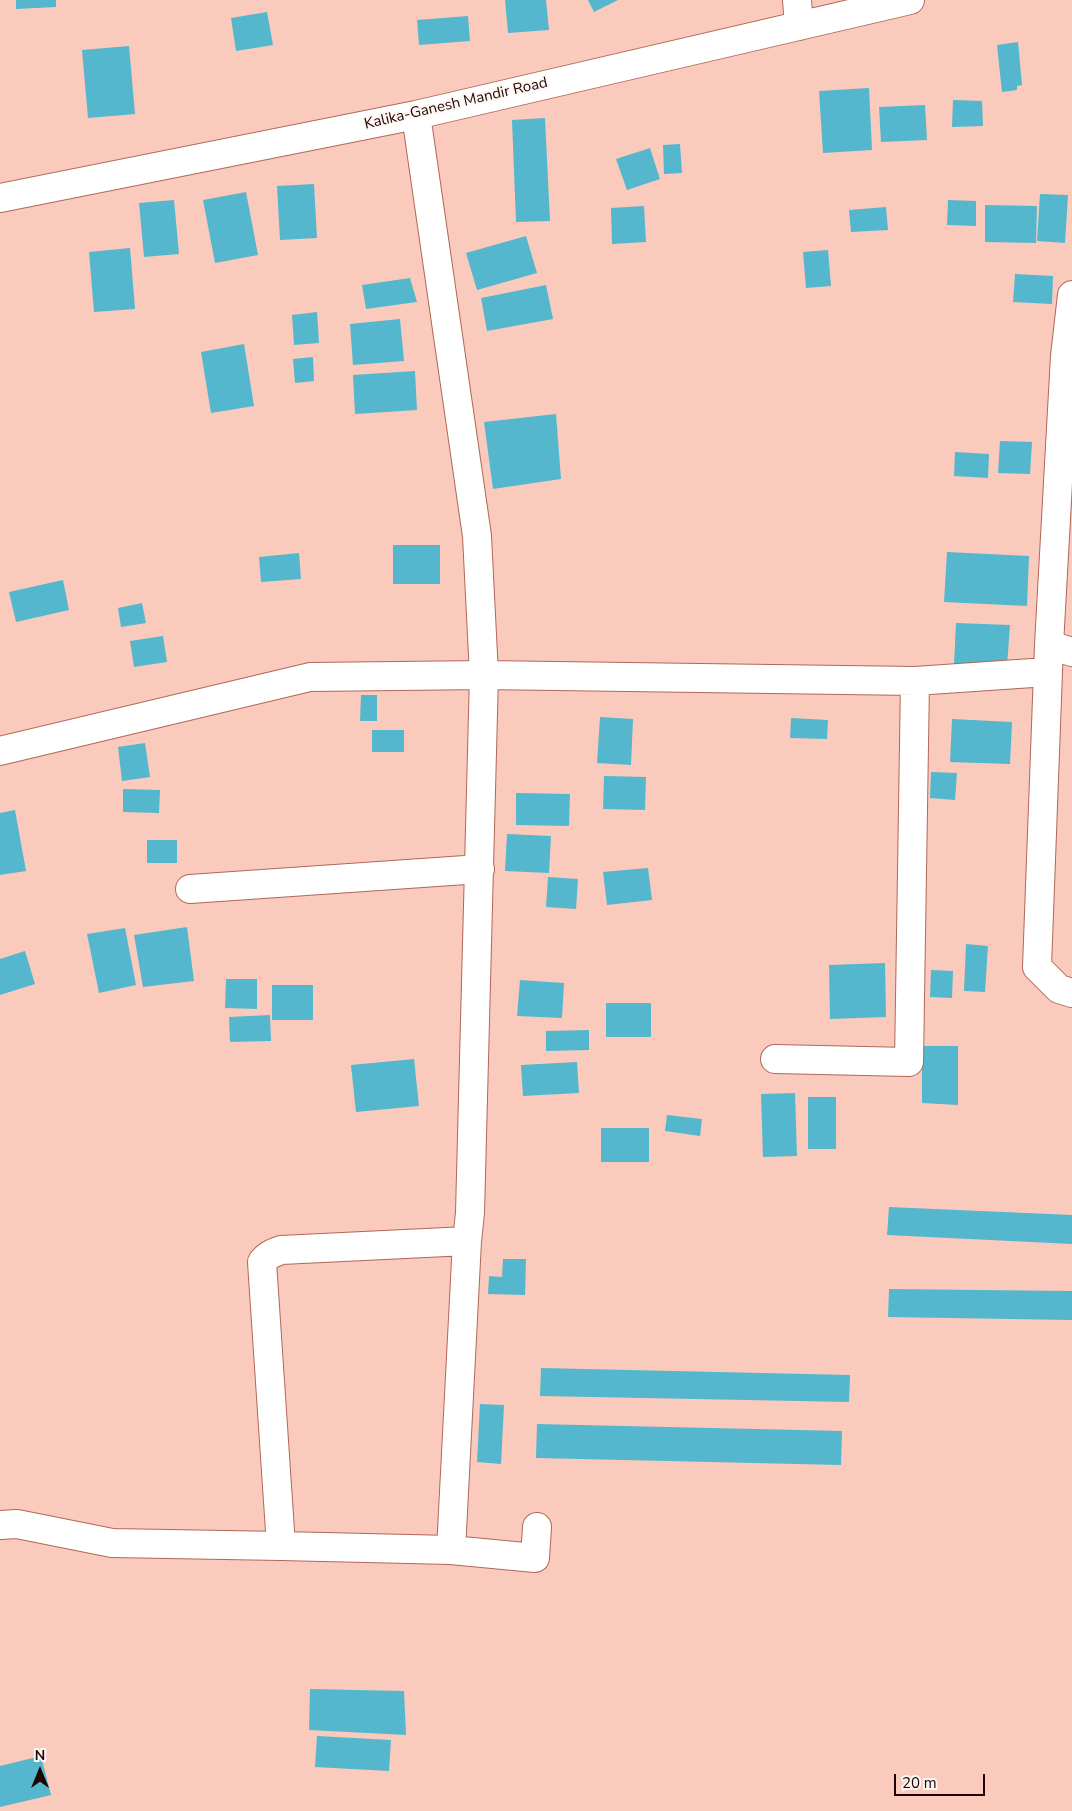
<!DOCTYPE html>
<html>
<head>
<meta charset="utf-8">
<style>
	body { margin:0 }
	#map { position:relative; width:1072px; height:1811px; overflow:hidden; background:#facabd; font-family:"Nunito Sans",sans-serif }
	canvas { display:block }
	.north { position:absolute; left:15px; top:1746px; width:50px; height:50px; -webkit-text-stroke:4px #fef6f3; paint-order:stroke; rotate:0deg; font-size:14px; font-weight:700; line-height:20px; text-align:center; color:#1f0502 }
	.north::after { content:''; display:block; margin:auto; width:18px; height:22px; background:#1f0502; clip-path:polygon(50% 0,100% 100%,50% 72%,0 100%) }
	.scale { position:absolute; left:894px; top:1774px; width:91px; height:22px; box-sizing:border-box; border:2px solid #1f0502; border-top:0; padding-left:6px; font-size:15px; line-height:18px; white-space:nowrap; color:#1f0502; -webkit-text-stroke:4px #fef6f3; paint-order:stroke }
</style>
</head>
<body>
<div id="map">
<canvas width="1072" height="1811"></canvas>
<div class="north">N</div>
<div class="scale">20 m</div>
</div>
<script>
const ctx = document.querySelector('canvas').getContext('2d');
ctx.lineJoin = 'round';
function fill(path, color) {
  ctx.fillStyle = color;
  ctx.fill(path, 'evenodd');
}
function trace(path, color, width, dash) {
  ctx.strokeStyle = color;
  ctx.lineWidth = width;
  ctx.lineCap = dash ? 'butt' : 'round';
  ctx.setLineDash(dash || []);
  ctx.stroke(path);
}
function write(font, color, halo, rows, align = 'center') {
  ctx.font = font + ' "Nunito Sans",sans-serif';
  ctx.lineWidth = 4;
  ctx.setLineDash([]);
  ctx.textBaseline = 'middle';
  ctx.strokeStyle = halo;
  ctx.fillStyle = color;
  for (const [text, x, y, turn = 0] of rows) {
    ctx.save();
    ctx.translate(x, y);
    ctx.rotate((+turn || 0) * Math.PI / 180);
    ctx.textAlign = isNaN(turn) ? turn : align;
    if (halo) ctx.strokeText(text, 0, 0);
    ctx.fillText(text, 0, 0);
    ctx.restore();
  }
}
fill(new Path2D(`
	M 16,0 L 56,0 L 56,7 L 16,9 Z
	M 505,0 L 546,0 L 549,30 L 508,33 Z
	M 588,0 L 618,0 L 594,12 Z
	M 267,12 L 273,45 L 236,51 L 231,18 Z
	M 468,16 L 470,41 L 419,45 L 417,20 Z
	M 1018,42 L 1022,85 L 1017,86 L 1017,90 L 1002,92 L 997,45 Z
	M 129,46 L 135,114 L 88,118 L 82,50 Z
	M 869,88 L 872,150 L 823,153 L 819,91 Z
	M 953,100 L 982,101 L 983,126 L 952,127 Z
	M 925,105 L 927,140 L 881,142 L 879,107 Z
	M 545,118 L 550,221 L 516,222 L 512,120 Z
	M 680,144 L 682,173 L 664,174 L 663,145 Z
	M 650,148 L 660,179 L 627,190 L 616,159 Z
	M 314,184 L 317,238 L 280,240 L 277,186 Z
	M 246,192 L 258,255 L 215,263 L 203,200 Z
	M 1040,194 L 1068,195 L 1065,243 L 1037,241 Z
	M 174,200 L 179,254 L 144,257 L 139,203 Z
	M 948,200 L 976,201 L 976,226 L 947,225 Z
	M 985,205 L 1037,206 L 1036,243 L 985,242 Z
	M 644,206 L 646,242 L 612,244 L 611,208 Z
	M 886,207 L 888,230 L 851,232 L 849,210 Z
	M 526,236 L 537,273 L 477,290 L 466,253 Z
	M 130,248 L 135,309 L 94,312 L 89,252 Z
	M 828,250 L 831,286 L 806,288 L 803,252 Z
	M 1015,274 L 1053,276 L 1052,304 L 1013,302 Z
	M 410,278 L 417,302 L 366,309 L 362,285 Z
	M 546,285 L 553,319 L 487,331 L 481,298 Z
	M 317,312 L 319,343 L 294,345 L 292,315 Z
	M 400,319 L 404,361 L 353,365 L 350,324 Z
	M 244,344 L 254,406 L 211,413 L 201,352 Z
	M 313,357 L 314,381 L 295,383 L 293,359 Z
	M 415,371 L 417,410 L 355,414 L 353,375 Z
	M 556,414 L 561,479 L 493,489 L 484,422 Z
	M 1000,441 L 1032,442 L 1030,474 L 998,473 Z
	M 955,452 L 989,454 L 988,478 L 954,476 Z
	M 393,545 L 440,545 L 440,584 L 393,584 Z
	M 947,552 L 1029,556 L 1027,606 L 944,602 Z
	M 299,553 L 301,579 L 261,582 L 259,557 Z
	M 63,580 L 69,610 L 16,622 L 9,592 Z
	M 142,603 L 146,623 L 121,627 L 118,608 Z
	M 956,623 L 1010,625 L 1007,666 L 954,664 Z
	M 163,636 L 167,662 L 134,667 L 130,641 Z
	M 361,695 L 377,695 L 377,721 L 360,721 Z
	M 600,717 L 633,719 L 631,765 L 597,763 Z
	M 791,718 L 828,720 L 827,739 L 790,738 Z
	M 952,719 L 1012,722 L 1010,764 L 950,762 Z
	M 372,730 L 404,730 L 404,752 L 372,752 Z
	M 145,743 L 150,777 L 122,781 L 118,747 Z
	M 931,772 L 957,773 L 955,800 L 930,798 Z
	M 604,776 L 646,777 L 645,810 L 603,809 Z
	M 123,789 L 160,790 L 159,813 L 123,812 Z
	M 516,793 L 570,794 L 569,826 L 516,825 Z
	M 15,810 L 26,871 L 0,875 L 0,813 Z
	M 507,834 L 551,836 L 549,873 L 505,871 Z
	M 147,840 L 177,840 L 177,863 L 147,863 Z
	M 648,868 L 652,900 L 607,905 L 603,872 Z
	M 548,877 L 578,879 L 576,909 L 546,907 Z
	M 187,927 L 194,981 L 143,987 L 134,935 Z
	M 125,928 L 136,985 L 99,993 L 87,934 Z
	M 966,944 L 988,946 L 985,992 L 964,991 Z
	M 25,951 L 35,984 L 0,995 L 0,959 Z
	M 885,963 L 886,1017 L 830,1019 L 829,965 Z
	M 931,970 L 953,971 L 952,998 L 930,997 Z
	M 226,979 L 257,979 L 257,1009 L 225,1008 Z
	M 520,980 L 564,983 L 562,1018 L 517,1016 Z
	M 272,985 L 313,985 L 313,1020 L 272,1020 Z
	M 606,1003 L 651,1003 L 651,1037 L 606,1037 Z
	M 270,1015 L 271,1041 L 230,1042 L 229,1017 Z
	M 589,1030 L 589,1050 L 546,1051 L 546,1031 Z
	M 922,1046 L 958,1046 L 958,1105 L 922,1103 Z
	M 414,1059 L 419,1106 L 356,1112 L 351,1065 Z
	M 577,1062 L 579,1093 L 523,1096 L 521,1065 Z
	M 795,1093 L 797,1156 L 763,1157 L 761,1094 Z
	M 808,1097 L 836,1097 L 836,1149 L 808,1149 Z
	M 667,1115 L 702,1119 L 700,1136 L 665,1131 Z
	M 601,1128 L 649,1128 L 649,1162 L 601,1162 Z
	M 889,1207 L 1072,1215 L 1072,1244 L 887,1235 Z
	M 503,1259 L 526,1259 L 525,1295 L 488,1294 L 489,1276 L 502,1277 Z
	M 889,1289 L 1072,1291 L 1072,1320 L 888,1317 Z
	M 541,1368 L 850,1375 L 849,1402 L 540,1396 Z
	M 480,1404 L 504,1405 L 501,1464 L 477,1462 Z
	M 537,1424 L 842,1431 L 841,1465 L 536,1458 Z
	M 310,1689 L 404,1691 L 406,1735 L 309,1730 Z
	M 317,1736 L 391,1740 L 389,1771 L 315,1767 Z
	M 41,1756 L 51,1795 L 0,1807 L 0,1766 Z`), '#54b7cd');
const minor = new Path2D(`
	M 797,0 L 799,26
	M 0,198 L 416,115 L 910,0
	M 1072,295 L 1065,356 L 1049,645 L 1037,967 L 1059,989 L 1072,993
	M 1049,645 L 1072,652
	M 0,751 L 310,677 L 484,675 L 915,681 L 1047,672
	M 190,889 L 480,869
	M 775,1059 L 909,1062 L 915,681
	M 0,1525 L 17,1524 L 112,1543 L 281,1546 L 262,1262 C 267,1255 273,1253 281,1250 L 467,1241 L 470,1213 L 484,675 L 477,536 L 416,115
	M 281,1546 L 451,1550 L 535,1558 L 537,1527
	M 451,1550 L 467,1241`);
trace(minor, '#b06857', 30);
trace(minor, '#fff', 28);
write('15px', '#1f0502', '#fef6f3', [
	["Kalika-Ganesh Mandir Road",456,104,-13]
]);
</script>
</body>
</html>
